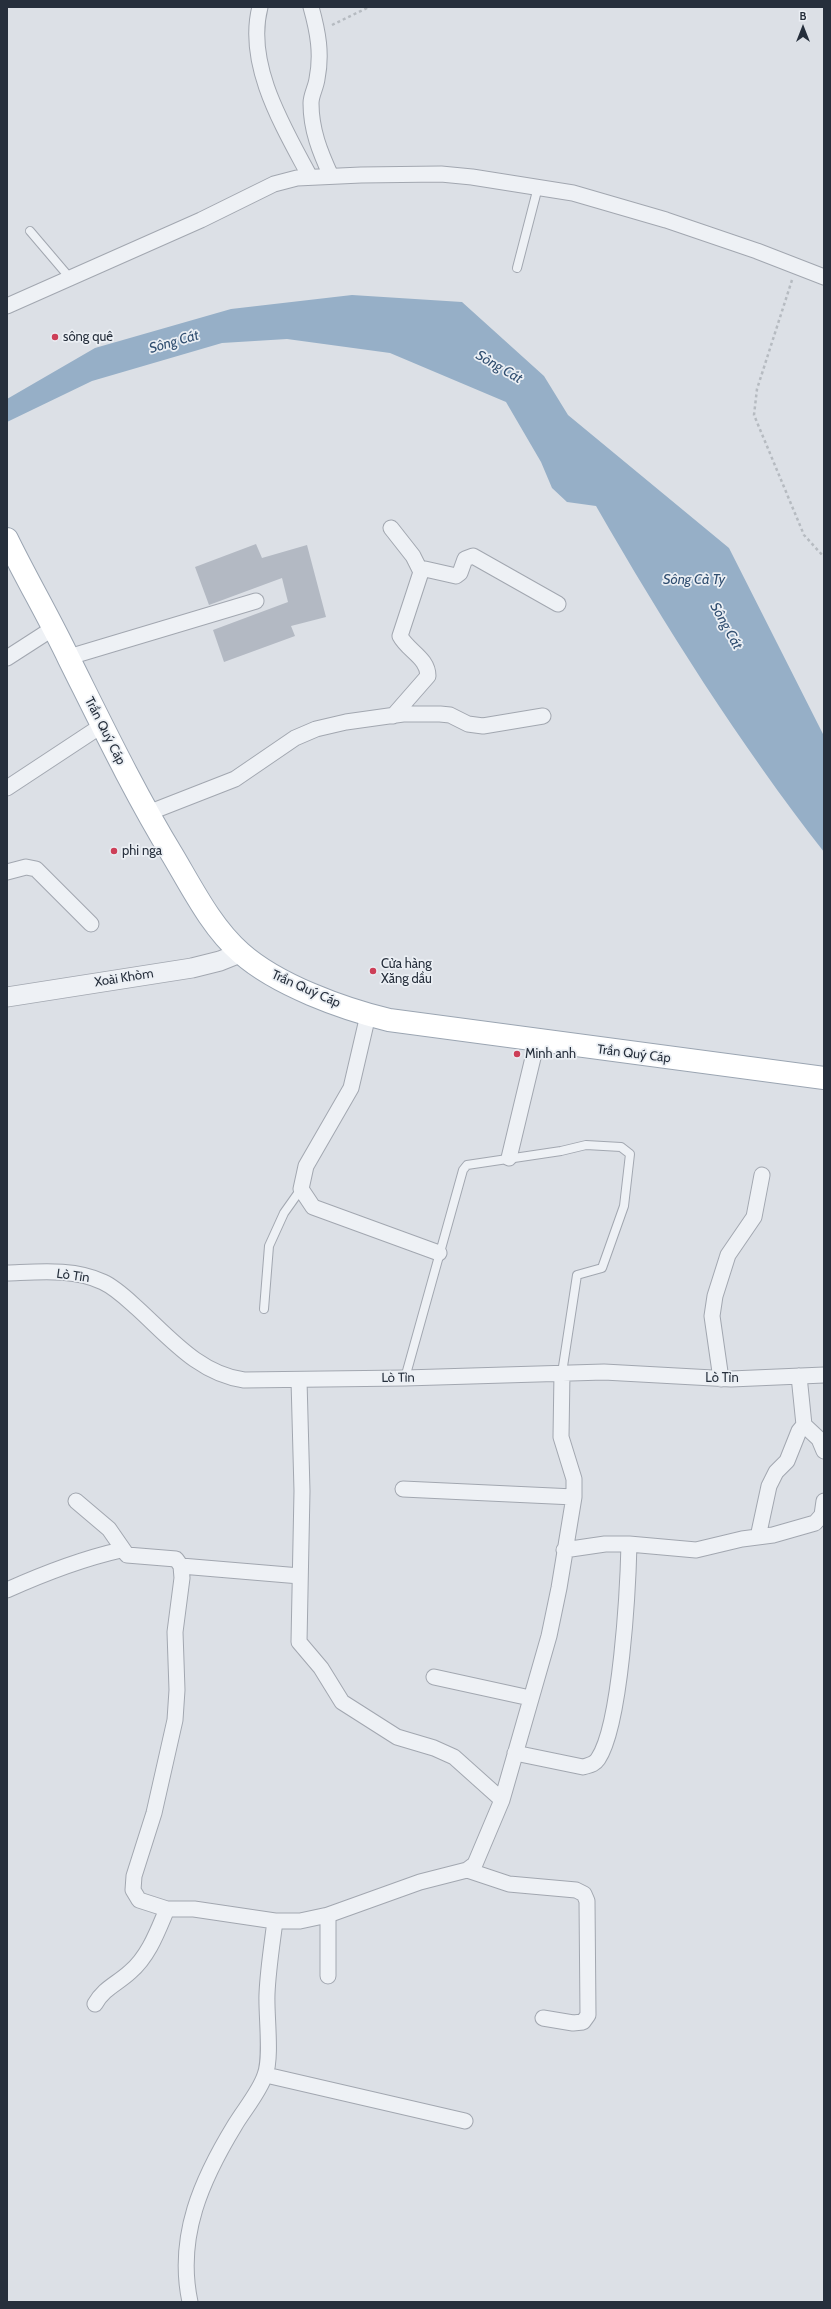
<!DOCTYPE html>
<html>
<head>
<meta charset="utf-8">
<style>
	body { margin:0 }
	#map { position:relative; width:831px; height:2309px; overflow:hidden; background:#dce0e6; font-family:Cabin,sans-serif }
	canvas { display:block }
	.frame { position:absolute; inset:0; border:8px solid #262f3c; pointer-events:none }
	.north { position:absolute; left:783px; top:8px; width:40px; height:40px; -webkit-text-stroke:3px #ebeff4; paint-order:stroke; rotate:0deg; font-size:11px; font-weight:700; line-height:16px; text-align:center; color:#262f3c }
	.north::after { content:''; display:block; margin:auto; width:14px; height:18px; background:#262f3c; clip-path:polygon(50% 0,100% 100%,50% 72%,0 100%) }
</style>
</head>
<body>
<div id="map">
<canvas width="831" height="2309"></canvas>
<div class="frame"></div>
<div class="north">B</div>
</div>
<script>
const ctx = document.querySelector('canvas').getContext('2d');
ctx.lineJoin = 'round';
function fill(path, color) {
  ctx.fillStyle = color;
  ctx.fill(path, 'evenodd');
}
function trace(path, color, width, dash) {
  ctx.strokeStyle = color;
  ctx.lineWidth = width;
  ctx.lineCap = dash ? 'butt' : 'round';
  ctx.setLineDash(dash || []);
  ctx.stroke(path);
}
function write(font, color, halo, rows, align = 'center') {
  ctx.font = font + ' Cabin,sans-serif';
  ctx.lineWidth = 3.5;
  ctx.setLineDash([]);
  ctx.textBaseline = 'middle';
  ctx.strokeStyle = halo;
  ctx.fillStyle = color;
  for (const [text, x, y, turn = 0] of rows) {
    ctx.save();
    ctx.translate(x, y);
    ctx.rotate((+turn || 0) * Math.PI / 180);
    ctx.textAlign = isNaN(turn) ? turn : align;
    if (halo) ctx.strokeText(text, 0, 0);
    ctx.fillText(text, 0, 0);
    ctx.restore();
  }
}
fill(new Path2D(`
	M 352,295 L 462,302 L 544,376 L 568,415 L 729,548 L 824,736 L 824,852 C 739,743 665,626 596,506 L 567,502 L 552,488 L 541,462 L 506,402 L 390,353 L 287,339 L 222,343 L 92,381 L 7,422 L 7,399 L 95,348 L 231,309 Z`), '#96afc7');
fill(new Path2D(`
	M 256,544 L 262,558 L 307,545 L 326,617 L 291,626 L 295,636 L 224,662 L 213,630 L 288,602 L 282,578 L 209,605 L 195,567 Z`), '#b3b9c3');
const service = new Path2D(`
	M 30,231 L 70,278
	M 517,268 L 538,187
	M 264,1309 L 269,1246 L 284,1213 L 301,1189
	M 405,1378 L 463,1170 L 467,1165 L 561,1151 L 586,1145 L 621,1147 L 630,1154 L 624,1206 L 602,1268 L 577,1275 L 562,1373`);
const minor = new Path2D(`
	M 260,7 C 245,65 284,128 310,177
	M 311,7 C 318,32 322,54 317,79 C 316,87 311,95 311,103 C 311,130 320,152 331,176
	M 7,306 L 201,220 L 274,184 L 297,178 L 361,175 L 441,174 L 472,177 L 573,193 L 666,220 L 757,251 L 824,277
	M 391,528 L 413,556 L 421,572
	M 69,657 L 256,601
	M 7,658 L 52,629
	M 393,716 L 428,676 C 428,658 408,651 400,636 L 421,572 L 425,569 L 456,576 L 460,573 L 465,559 L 473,556 L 558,604
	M 7,788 L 101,726
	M 148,813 L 235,779 L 295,738 L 316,729 L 346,722 L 403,714 L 440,714 L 450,715 L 468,724 L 483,726 L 543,716
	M 7,872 L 26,867 L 36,869 L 91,924
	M 368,1015 L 351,1088 L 306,1166 L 301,1189 L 313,1207 L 439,1253
	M 509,1158 L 537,1041
	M 7,1273 C 38,1272 74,1268 103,1282 C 116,1288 127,1299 137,1308 C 169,1337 199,1374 244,1380 L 405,1378 L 604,1372 L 731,1379 L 824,1375
	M 799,1376 L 804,1425 L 819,1439 L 824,1451
	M 721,1379 L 712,1316 L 715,1296 L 728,1255 L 754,1217 L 762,1175
	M 299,1380 L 302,1491 L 299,1642 L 321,1668 L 342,1702 L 397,1737 L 434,1748 L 454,1757 L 502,1800
	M 403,1489 L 574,1497
	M 76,1501 L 109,1529 L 127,1555 L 176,1559 L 181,1566 L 182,1578 L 175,1632 L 177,1690 L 175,1720 L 154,1813 L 134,1876 L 133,1890 L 139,1900 L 167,1909 L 194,1909 L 275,1921 L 300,1921 L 328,1915 L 420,1882 L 467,1870 L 475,1864 L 502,1800 L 549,1636 L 559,1588 L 574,1497 L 574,1479 L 561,1437 L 562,1373
	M 758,1537 L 769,1486 L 776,1472 L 787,1461 L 799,1431 L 804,1425
	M 564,1550 L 605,1544 L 629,1544 L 696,1550 L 742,1539 L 773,1535 L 815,1523 L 822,1515 L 824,1501
	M 181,1566 L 300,1576
	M 7,1590 C 45,1573 81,1559 121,1550
	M 434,1677 L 530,1698
	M 515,1753 L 583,1767 C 589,1765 594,1765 598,1759 C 621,1725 628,1588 629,1544
	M 467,1870 L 509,1884 L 576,1890 L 584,1894 L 587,1901 L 588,2015 L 583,2022 L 573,2023 L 543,2018
	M 328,1915 L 328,1976
	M 95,2004 C 104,1988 117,1984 130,1972 C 149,1956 158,1930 167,1909
	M 266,2075 L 465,2121
	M 190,2302 C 176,2236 202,2179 235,2125 C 244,2110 260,2091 265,2075 C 272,2057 266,2015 267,1994 C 268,1969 272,1945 275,1921`);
const tertiary = new Path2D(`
	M 7,997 L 192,968 L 220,961 L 240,953`);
const primary = new Path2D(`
	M 7,539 C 27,580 50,619 69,659 C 102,725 134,792 173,856 C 192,888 212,928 241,953 C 277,985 343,1009 389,1020 L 824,1078`);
trace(service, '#a2a7b0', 10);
trace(minor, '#a2a7b0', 17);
trace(tertiary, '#a2a7b0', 21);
trace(primary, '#9ba5b2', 24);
trace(new Path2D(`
	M 332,25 L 369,7
	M 792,280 L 757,389 L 754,415 L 804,535 L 824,557`), '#b6bbc1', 2.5, [3, 3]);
trace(service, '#eef1f5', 8);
trace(minor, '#eef1f5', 15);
trace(tertiary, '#eef1f5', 19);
trace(primary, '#fff', 22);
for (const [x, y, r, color] of [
	[55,337,4,"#cd3f58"],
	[114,851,4,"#cd3f58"],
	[373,971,4,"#cd3f58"],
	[517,1054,4,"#cd3f58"]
]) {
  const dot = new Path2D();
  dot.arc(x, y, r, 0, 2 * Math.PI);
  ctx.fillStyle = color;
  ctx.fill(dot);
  trace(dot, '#ebeff4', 1.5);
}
write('13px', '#262f3c', '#ebeff4', [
	["sông quê",63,337],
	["phi nga",122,851],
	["Cửa hàng",381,964],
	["Xăng dầu",381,979],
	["Minh anh",525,1054]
], 'left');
write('13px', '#262f3c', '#ebeff4', [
	["Trần Quý Cáp",105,731,63],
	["Xoài Khòm",124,978,-9],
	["Trần Quý Cáp",306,989,24],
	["Trần Quý Cáp",634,1054,7],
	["Lò Tỉn",73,1276,8],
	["Lò Tỉn",398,1378,-1],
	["Lò Tỉn",722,1378]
]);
write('italic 14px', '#304e70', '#ebeff4', [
	["Sông Cát",174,342,-16],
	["Sông Cát",499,367,30],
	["Sông Cà Ty",694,580],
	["Sông Cát",726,626,61]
]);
</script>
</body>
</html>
